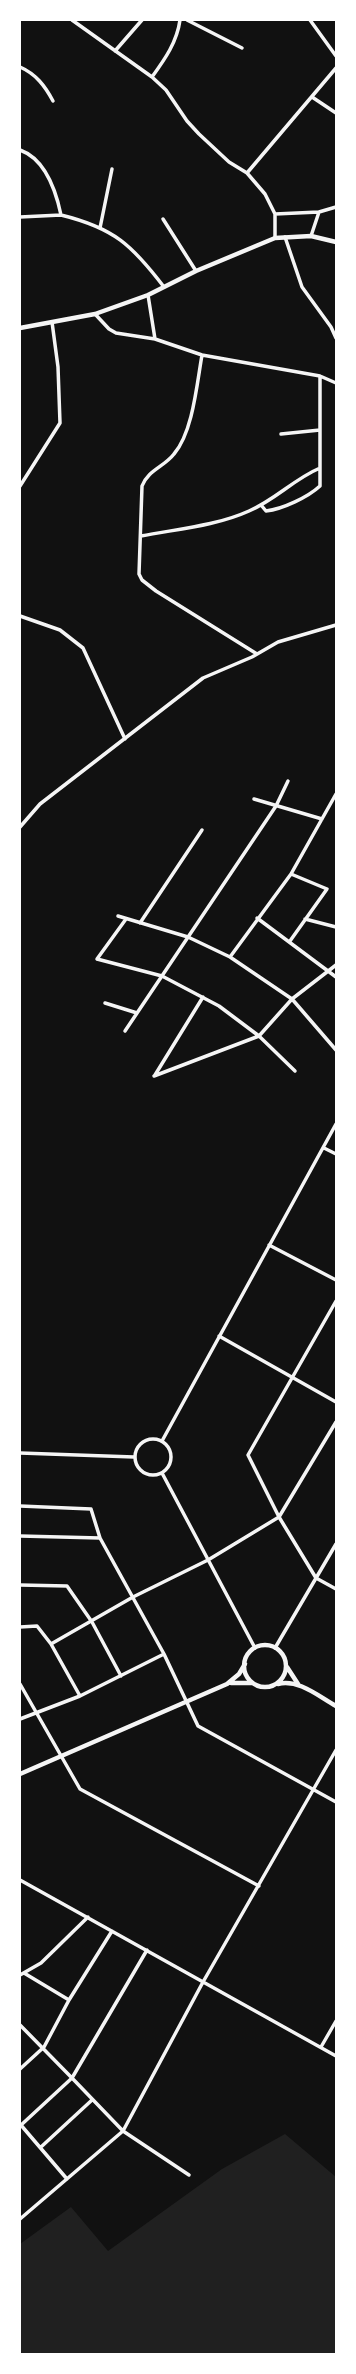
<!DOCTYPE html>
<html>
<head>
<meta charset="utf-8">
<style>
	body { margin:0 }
	#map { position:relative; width:356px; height:2374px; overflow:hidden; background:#111; font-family:Lato,sans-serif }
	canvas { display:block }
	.frame { position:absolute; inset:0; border:21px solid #fff; pointer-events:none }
</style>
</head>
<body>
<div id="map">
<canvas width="356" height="2374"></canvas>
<div class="frame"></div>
</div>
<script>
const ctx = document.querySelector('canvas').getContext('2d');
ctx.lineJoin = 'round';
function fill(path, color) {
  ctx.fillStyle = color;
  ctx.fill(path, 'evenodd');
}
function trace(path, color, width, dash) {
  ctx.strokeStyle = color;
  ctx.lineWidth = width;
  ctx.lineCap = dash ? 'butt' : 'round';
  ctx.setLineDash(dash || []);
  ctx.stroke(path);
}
fill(new Path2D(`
	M 285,2134 L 336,2177 L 336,2354 L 20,2354 L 20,2244 L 71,2207 L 108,2251 L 222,2169 Z`), '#202020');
trace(new Path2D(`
	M 72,20 L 152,77 L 166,90 L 187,121 L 199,134 L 229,162 L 247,173 L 265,194 L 275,214 L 275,238
	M 187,20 L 242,48
	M 310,20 L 336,56
	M 115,51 L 142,20
	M 20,67 C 36,74 45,86 53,101
	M 152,77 C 165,59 177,42 180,20
	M 312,97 L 336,113
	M 20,150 C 45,159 56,191 61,215 C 114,228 132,245 164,287
	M 247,173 L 336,68
	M 275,214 L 319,212
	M 20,217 L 61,215
	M 163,219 L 196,271
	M 100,228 L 112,169
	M 311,236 L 319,212 L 336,207
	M 285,237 L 302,287 L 331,327 L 336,338
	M 148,295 L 155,339
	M 95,314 L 109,329 L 116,333 L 155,339 L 202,355 L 320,376 L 336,383
	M 202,355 C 197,383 193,432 174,454 C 164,467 148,470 142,486 L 139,574 L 142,580 L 156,591 L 257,654
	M 281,434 L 320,430
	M 20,486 L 60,423 L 58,367 L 52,322
	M 261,505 L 266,511 C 283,509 308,497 320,486 L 320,468
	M 141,536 C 177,529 216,526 249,511 C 275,500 294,479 320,468 L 320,376
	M 20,616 L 60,630 L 83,648 L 125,739
	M 254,799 L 322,819
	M 20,827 L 40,804 L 203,678 L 252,657 L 278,642 L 336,625
	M 118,916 L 188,937 L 230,957 L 292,999 L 336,1050
	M 257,918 L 336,977
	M 126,919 L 97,959 L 162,976 L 219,1006 L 259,1036 L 295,1071
	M 305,919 L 336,927
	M 140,923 L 202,830
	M 290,941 L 327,889 L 291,874
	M 230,957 L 291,874 L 336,794
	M 105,1003 L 137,1013
	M 125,1031 L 276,806 L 288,781
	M 155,1075 L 203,997
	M 154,1076 L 259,1036 L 292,999 L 336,965
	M 324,1148 L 336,1154
	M 269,1245 L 336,1280
	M 336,1301 L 248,1455 L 279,1517 L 316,1578 L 336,1589
	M 219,1336 L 336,1402
	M135 1457a18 18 0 1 1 36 0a18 18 0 1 1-36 0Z
	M 162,1441 L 336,1124
	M 20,1453 L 134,1457
	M 162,1473 L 255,1648
	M 20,1506 L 91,1509 L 100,1538
	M 20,1536 L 100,1538 L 164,1654 L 198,1726 L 336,1802
	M 20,1585 L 67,1586 L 92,1622 L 121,1676
	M 20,1627 L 37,1626 L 51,1644 L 80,1696
	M 51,1644 L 133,1597 L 208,1560 L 279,1517 L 336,1422
	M 275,1648 L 336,1544
	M 20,1684 L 80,1789 L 259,1886
	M 20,1719 L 80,1696 L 164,1654
	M 20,1880 L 336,2056
	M 147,1950 L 72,2078 L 123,2131 L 189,2175
	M 20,1975 L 41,1963 L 88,1917
	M 69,2000 L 112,1931
	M 20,2025 L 72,2078 L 20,2126
	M 321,2047 L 336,2021
	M 20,2069 L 44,2047 L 69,2000 L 24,1973
	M 20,2124 L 67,2179
	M 41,2147 L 92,2100
	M 20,2219 L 123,2131 L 203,1982 L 336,1750`), '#f5f5f5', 3.5);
trace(new Path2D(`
	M 20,328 L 95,314 L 148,295 L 196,271 L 275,238 L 311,236 L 336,242
	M244 1666a21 21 0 1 1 42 0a21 21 0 1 1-42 0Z
	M 287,1667 L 298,1684
	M 231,1683 L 251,1683
	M 278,1684 C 299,1679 318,1696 336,1706
	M 20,1774 L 227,1684 L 239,1674 L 245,1664`), '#f5f5f5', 4.5);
</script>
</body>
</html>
